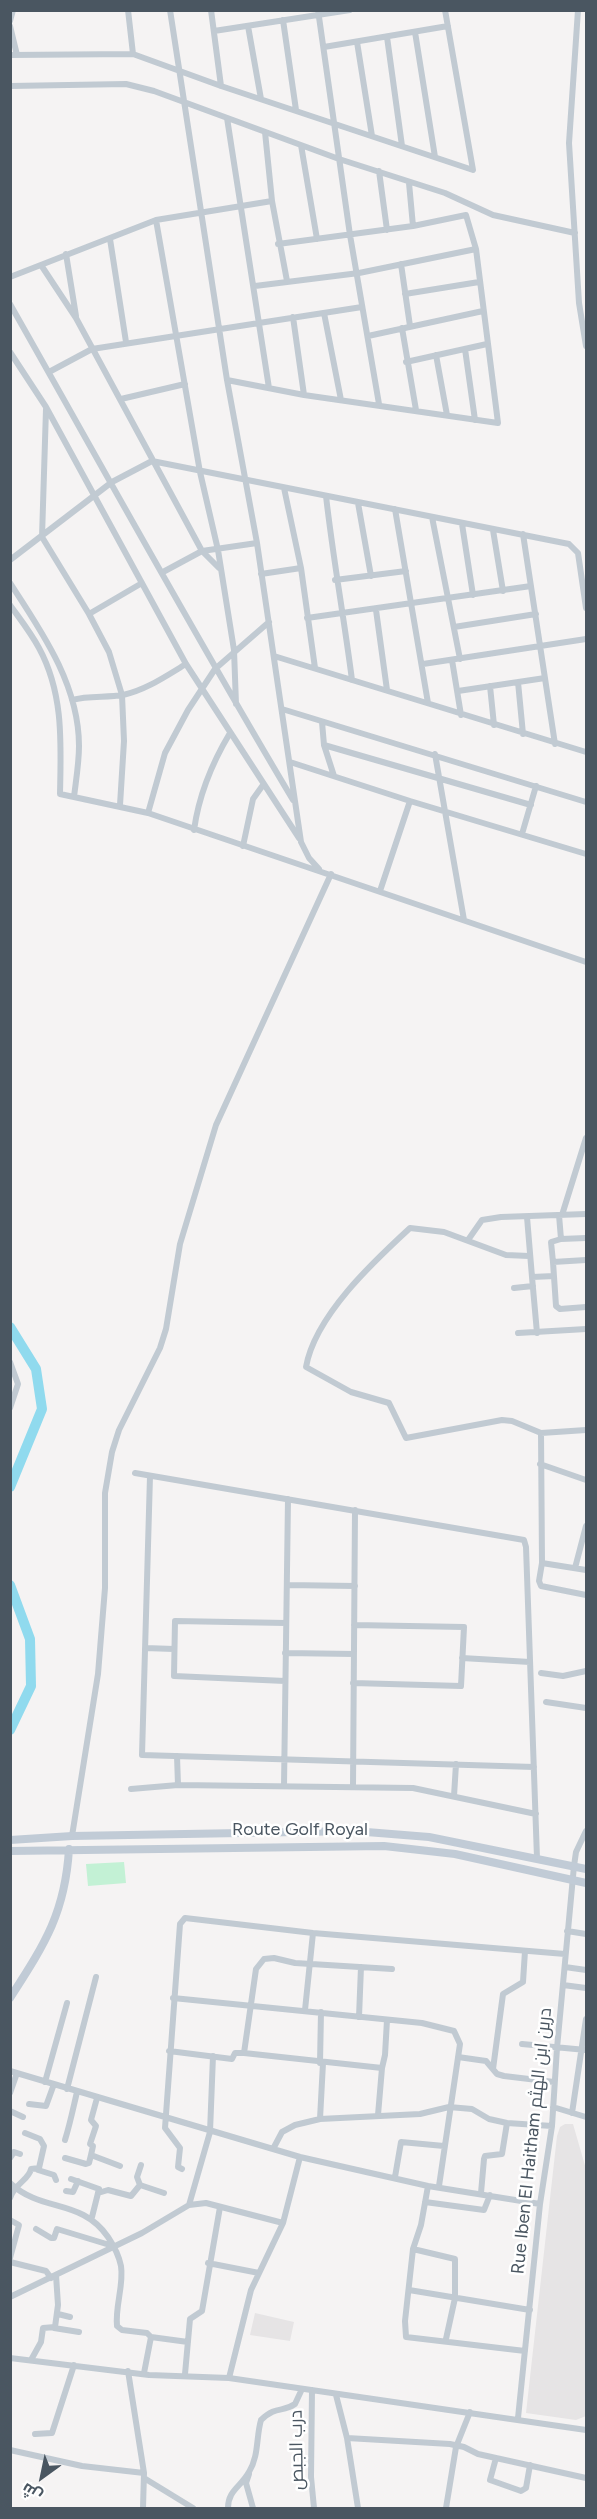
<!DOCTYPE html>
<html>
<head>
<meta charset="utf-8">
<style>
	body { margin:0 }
	#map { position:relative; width:597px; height:2519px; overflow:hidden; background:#f5f3f3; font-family:Figtree,Cairo,sans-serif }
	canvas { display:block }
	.frame { position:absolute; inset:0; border:12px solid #4a5661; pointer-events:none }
	.north { position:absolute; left:12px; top:2447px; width:60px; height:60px; -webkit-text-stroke:4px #fff; paint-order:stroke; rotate:213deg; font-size:16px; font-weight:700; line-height:24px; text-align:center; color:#4a5661 }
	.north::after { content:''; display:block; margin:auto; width:21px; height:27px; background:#4a5661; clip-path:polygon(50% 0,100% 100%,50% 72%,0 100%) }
</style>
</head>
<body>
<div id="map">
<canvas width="597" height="2519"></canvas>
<div class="frame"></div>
<div class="north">ش</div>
</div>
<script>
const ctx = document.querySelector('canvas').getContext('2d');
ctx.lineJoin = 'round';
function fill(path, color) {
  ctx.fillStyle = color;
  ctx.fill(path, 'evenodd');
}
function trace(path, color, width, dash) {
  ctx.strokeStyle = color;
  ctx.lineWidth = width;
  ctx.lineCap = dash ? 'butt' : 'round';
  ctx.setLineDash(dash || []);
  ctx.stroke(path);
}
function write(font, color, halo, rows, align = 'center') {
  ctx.font = font + ' Figtree,Cairo,sans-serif';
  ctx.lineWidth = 5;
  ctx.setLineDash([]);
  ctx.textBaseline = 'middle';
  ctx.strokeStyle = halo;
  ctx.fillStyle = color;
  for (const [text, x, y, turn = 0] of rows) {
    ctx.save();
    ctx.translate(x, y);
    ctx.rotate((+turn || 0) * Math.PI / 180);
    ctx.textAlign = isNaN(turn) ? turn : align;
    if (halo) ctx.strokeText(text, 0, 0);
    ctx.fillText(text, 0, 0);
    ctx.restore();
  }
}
fill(new Path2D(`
	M 565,2124 L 573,2124 L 586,2169 L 586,2416 L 576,2420 L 526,2413 L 557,2136 L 560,2127 Z
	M 255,2313 L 294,2322 L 290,2341 L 250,2335 Z`), '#e6e4e5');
fill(new Path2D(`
	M 124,1862 L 126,1883 L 88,1886 L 86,1864 Z`), '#c3f1d5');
trace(new Path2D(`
	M 10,1327 L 36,1369 L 42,1409 L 10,1487
	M 10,1585 L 30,1639 L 31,1686 L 10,1730`), '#90daee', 10);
trace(new Path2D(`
	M 128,10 L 133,54
	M 170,10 L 227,380 L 257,543 L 301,842 L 309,858 L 319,869
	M 211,10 L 221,86
	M 318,10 L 350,235 L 379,404
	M 578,10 L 569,143 L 579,303 L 586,346
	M 283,20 L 296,110
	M 10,21 L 13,10
	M 10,26 L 17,55
	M 248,26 L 261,99
	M 214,31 L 350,10
	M 415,32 L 435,157
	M 387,37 L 402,146
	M 357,42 L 372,136
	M 324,47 L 448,26
	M 10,55 L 133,54 L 221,86 L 473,170 L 445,10
	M 10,86 L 126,84 L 154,91 L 339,159 L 445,193 L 493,215 L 575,233
	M 227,118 L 269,388
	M 265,132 L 272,201 L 287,281
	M 301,145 L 317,239
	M 379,171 L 387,230
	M 409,183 L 413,226
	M 156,220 L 200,472 L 218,550 L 234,650 L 236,704
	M 110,239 L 126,342
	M 66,254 L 76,316
	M 401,264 L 410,326
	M 41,265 L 76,318 L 202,551 L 219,568
	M 10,277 L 156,220 L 272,201
	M 255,286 L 359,273 L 476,249
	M 405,294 L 479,282
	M 10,304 C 104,470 195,636 293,800
	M 324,313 L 341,400
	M 293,317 L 304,395
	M 402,328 L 416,410
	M 368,336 L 483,311
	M 465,349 L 475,420
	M 10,352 L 46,407 L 186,664 L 299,838
	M 436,355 L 447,415
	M 406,362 L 487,344
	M 49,372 L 92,349 L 362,307
	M 227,380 L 304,395 L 498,423 L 476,249 L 466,215 L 413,226 L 278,244
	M 121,399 L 185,384
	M 46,409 L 42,537 L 89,614 L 109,652 L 122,695 L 124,741 L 120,805
	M 284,488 L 301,568 L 315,668
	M 326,496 C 333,558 344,618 352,680
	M 358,503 L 371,576
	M 395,509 L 428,703
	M 432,517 L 460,659
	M 462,524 L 473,595
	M 493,530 L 503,591
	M 523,534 L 555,744
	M 10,560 L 112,482 L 152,461 L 569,544 L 578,553 L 586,608
	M 163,572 L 202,551 L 257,543
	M 261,574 L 301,568
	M 335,580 L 406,571
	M 10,583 C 42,632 79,685 79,746 C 79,763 76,780 74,797
	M 10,605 C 20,619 31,633 39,648 C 64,694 61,744 60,794 L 148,813 L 586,962
	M 376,610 L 387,690
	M 89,614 L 142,583
	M 307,618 L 531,586
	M 454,627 L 536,614
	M 274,656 L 586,752
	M 452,660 L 461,715
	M 423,664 L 586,639
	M 518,682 L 523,734
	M 490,686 L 494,725
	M 458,691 L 545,678
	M 72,700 C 89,695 106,698 123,695 C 146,690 166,676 186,664
	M 282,709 L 586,802
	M 322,722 L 324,745 L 334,776
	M 324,745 L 531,805
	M 435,754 L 464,920
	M 290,762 L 410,801 L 586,854
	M 148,813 L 165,753 L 188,710 L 215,669 L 269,622
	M 194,830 C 199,794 212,763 230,733
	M 522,834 L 536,786
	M 243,846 L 253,799 L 263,785
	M 380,891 L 410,801
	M 559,1215 L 561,1239 L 551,1242 L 553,1262 L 586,1260
	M 562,1215 L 586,1138
	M 527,1217 L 532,1277 L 554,1276
	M 561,1239 L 586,1238
	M 468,1240 L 482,1220 L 501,1217 L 586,1214
	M 529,1256 L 506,1255 L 444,1232 L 410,1228 C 373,1262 315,1316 306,1367 L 351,1392 L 389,1403 L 406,1438 L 502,1420 L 512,1421 L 541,1433 L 586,1430
	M 553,1262 L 556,1306 L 560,1309 L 586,1307
	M 532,1277 L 537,1333
	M 514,1288 L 533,1286
	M 518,1333 L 586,1329
	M 10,1362 L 18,1384 L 10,1408
	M 541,1433 L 542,1563 L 586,1570
	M 540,1464 L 586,1480
	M 135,1473 L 524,1540 L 526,1547 L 537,1858
	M 150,1476 L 142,1755 L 534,1767
	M 542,1563 L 539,1581 L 541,1586 L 586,1595
	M 575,1568 L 586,1526
	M 287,1585 L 355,1586
	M 145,1648 L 174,1649
	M 285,1653 L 354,1654
	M 462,1658 L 530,1662
	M 541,1673 L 563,1676 L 586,1671
	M 285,1681 L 174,1676 L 175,1621 L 286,1623
	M 353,1683 L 461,1686 L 464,1627 L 354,1625
	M 546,1702 L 586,1708
	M 177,1756 L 178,1785
	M 284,1786 L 288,1499
	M 353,1787 L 355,1510
	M 131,1789 L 178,1785 L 413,1788 L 536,1814
	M 454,1796 L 456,1764
	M 72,1836 L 98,1674 L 105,1588 L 105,1493 L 112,1452 L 119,1430 L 160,1348 L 166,1329 L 180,1244 L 216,1125 L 331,874
	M 567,1931 L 586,1934
	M 565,1967 L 586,1970
	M 563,1985 L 586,1988
	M 173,1998 L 422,2023 L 454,2031 L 460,2044 L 439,2186
	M 305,2010 L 313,1933
	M 359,2017 L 361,1967
	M 522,2044 L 586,2050
	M 169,2051 L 232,2059 L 235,2053 L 244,2053 L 382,2068 L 378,2115
	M 244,2053 L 256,1969 L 264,1959 L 274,1958 L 295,1963 L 392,1969
	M 458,2057 L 486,2061 L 497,2074 L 504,2076 L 554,2082
	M 320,2063 L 321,2012
	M 382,2068 L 385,2055 L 387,2020
	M 493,2069 L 503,1994 L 523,1982 L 525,1951
	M 10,2071 L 300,2157 L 428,2186 L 540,2204
	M 45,2082 L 67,2003
	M 67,2089 L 96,1977
	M 10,2093 L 17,2073
	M 97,2098 L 91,2120 L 96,2126 L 90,2144 L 93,2146 L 91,2155 L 120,2166
	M 29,2104 L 46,2106 L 54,2084
	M 553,2107 L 586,2117
	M 10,2111 L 23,2117
	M 572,2113 L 586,2019
	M 320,2119 L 323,2063
	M 65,2140 C 70,2124 73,2109 77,2092
	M 273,2149 L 282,2132 L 295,2125 L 320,2119 L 420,2114 L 449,2107 L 472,2109 L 489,2119 L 507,2123 L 552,2126
	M 10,2158 L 14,2152 L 20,2154
	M 65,2158 L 86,2164 L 89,2163 L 91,2155
	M 182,2169 L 178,2167 L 180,2148 L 165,2128 L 180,1924 L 185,1918 L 313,1933 L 565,1954
	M 38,2170 L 54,2175 L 56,2180
	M 395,2177 L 401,2142 L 444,2146
	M 71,2179 L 99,2189 L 92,2217
	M 10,2183 C 42,2213 81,2198 108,2237 C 114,2246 119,2256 121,2266 C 124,2285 115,2306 117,2326 L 122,2330 L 147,2333 L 151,2337 L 144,2373
	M 140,2185 L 137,2177 L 141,2165
	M 428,2186 L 421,2225 L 413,2249 L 405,2321 L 406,2337 L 525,2351
	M 66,2191 L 73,2192 L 78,2181
	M 98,2193 L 108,2190 L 131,2196 L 140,2185 L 164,2193
	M 481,2193 L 484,2159 L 485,2156 L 502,2154 L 507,2123
	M 10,2198 C 15,2183 29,2180 31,2169 L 39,2168 L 44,2146 L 40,2139 L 25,2133
	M 425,2202 L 484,2210 L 490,2195
	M 189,2205 L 210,2132 L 213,2056
	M 10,2220 L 19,2225 L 10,2258
	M 36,2229 L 51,2238 L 54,2238 L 57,2229 L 113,2246
	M 413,2249 L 455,2259 L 455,2298 L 446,2339
	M 10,2262 L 46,2271 L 51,2278
	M 208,2263 L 259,2273
	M 409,2290 L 530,2310
	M 10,2297 L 142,2233 L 189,2205 L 206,2203 L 283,2223
	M 58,2314 L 70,2317
	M 54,2328 L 79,2332
	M 151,2337 L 188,2342
	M 10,2358 L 149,2375 L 229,2378 L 586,2430
	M 31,2360 L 41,2342 L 43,2328 L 55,2327 L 58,2305 L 56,2275
	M 128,2371 L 144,2473 L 143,2508
	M 185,2374 L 190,2319 L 202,2311 L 220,2207
	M 229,2378 L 251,2290 L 283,2223 L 300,2157
	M 312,2390 L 311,2477 L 314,2508
	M 336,2395 L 347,2438 L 358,2508
	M 518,2418 L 540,2204 L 552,2126 L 557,2048 L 574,1866 L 576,1852 L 586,1831
	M 35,2434 L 52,2433 L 74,2365
	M 347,2438 L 450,2444 L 464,2447 L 478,2454 L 586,2478
	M 10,2450 L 82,2466 L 144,2473
	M 496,2458 L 490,2480 L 521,2491 L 526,2488 L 530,2465
	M 249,2474 L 246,2483 L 253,2508
	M 144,2478 L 193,2508
	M 228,2508 C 228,2490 241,2487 249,2472 C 259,2456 256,2437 261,2420 C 277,2405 282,2413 295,2404 L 302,2389
	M 446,2508 L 456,2447 L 470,2412`), '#c1cad2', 6);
trace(new Path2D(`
	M 10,1840 L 72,1836 L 354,1831 L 429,1837 L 586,1869
	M 10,1851 L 384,1846 L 455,1854 L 586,1883
	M 10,1998 C 44,1945 65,1914 69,1849`), '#c1cbd6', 8);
write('18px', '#4a5661', '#fff', [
	["Route Golf Royal",300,1830],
	["Rue Iben El Haitham دربن ابن الهثم",532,2141,-84],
	["درب الجبص",297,2450,-91]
]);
</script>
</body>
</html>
